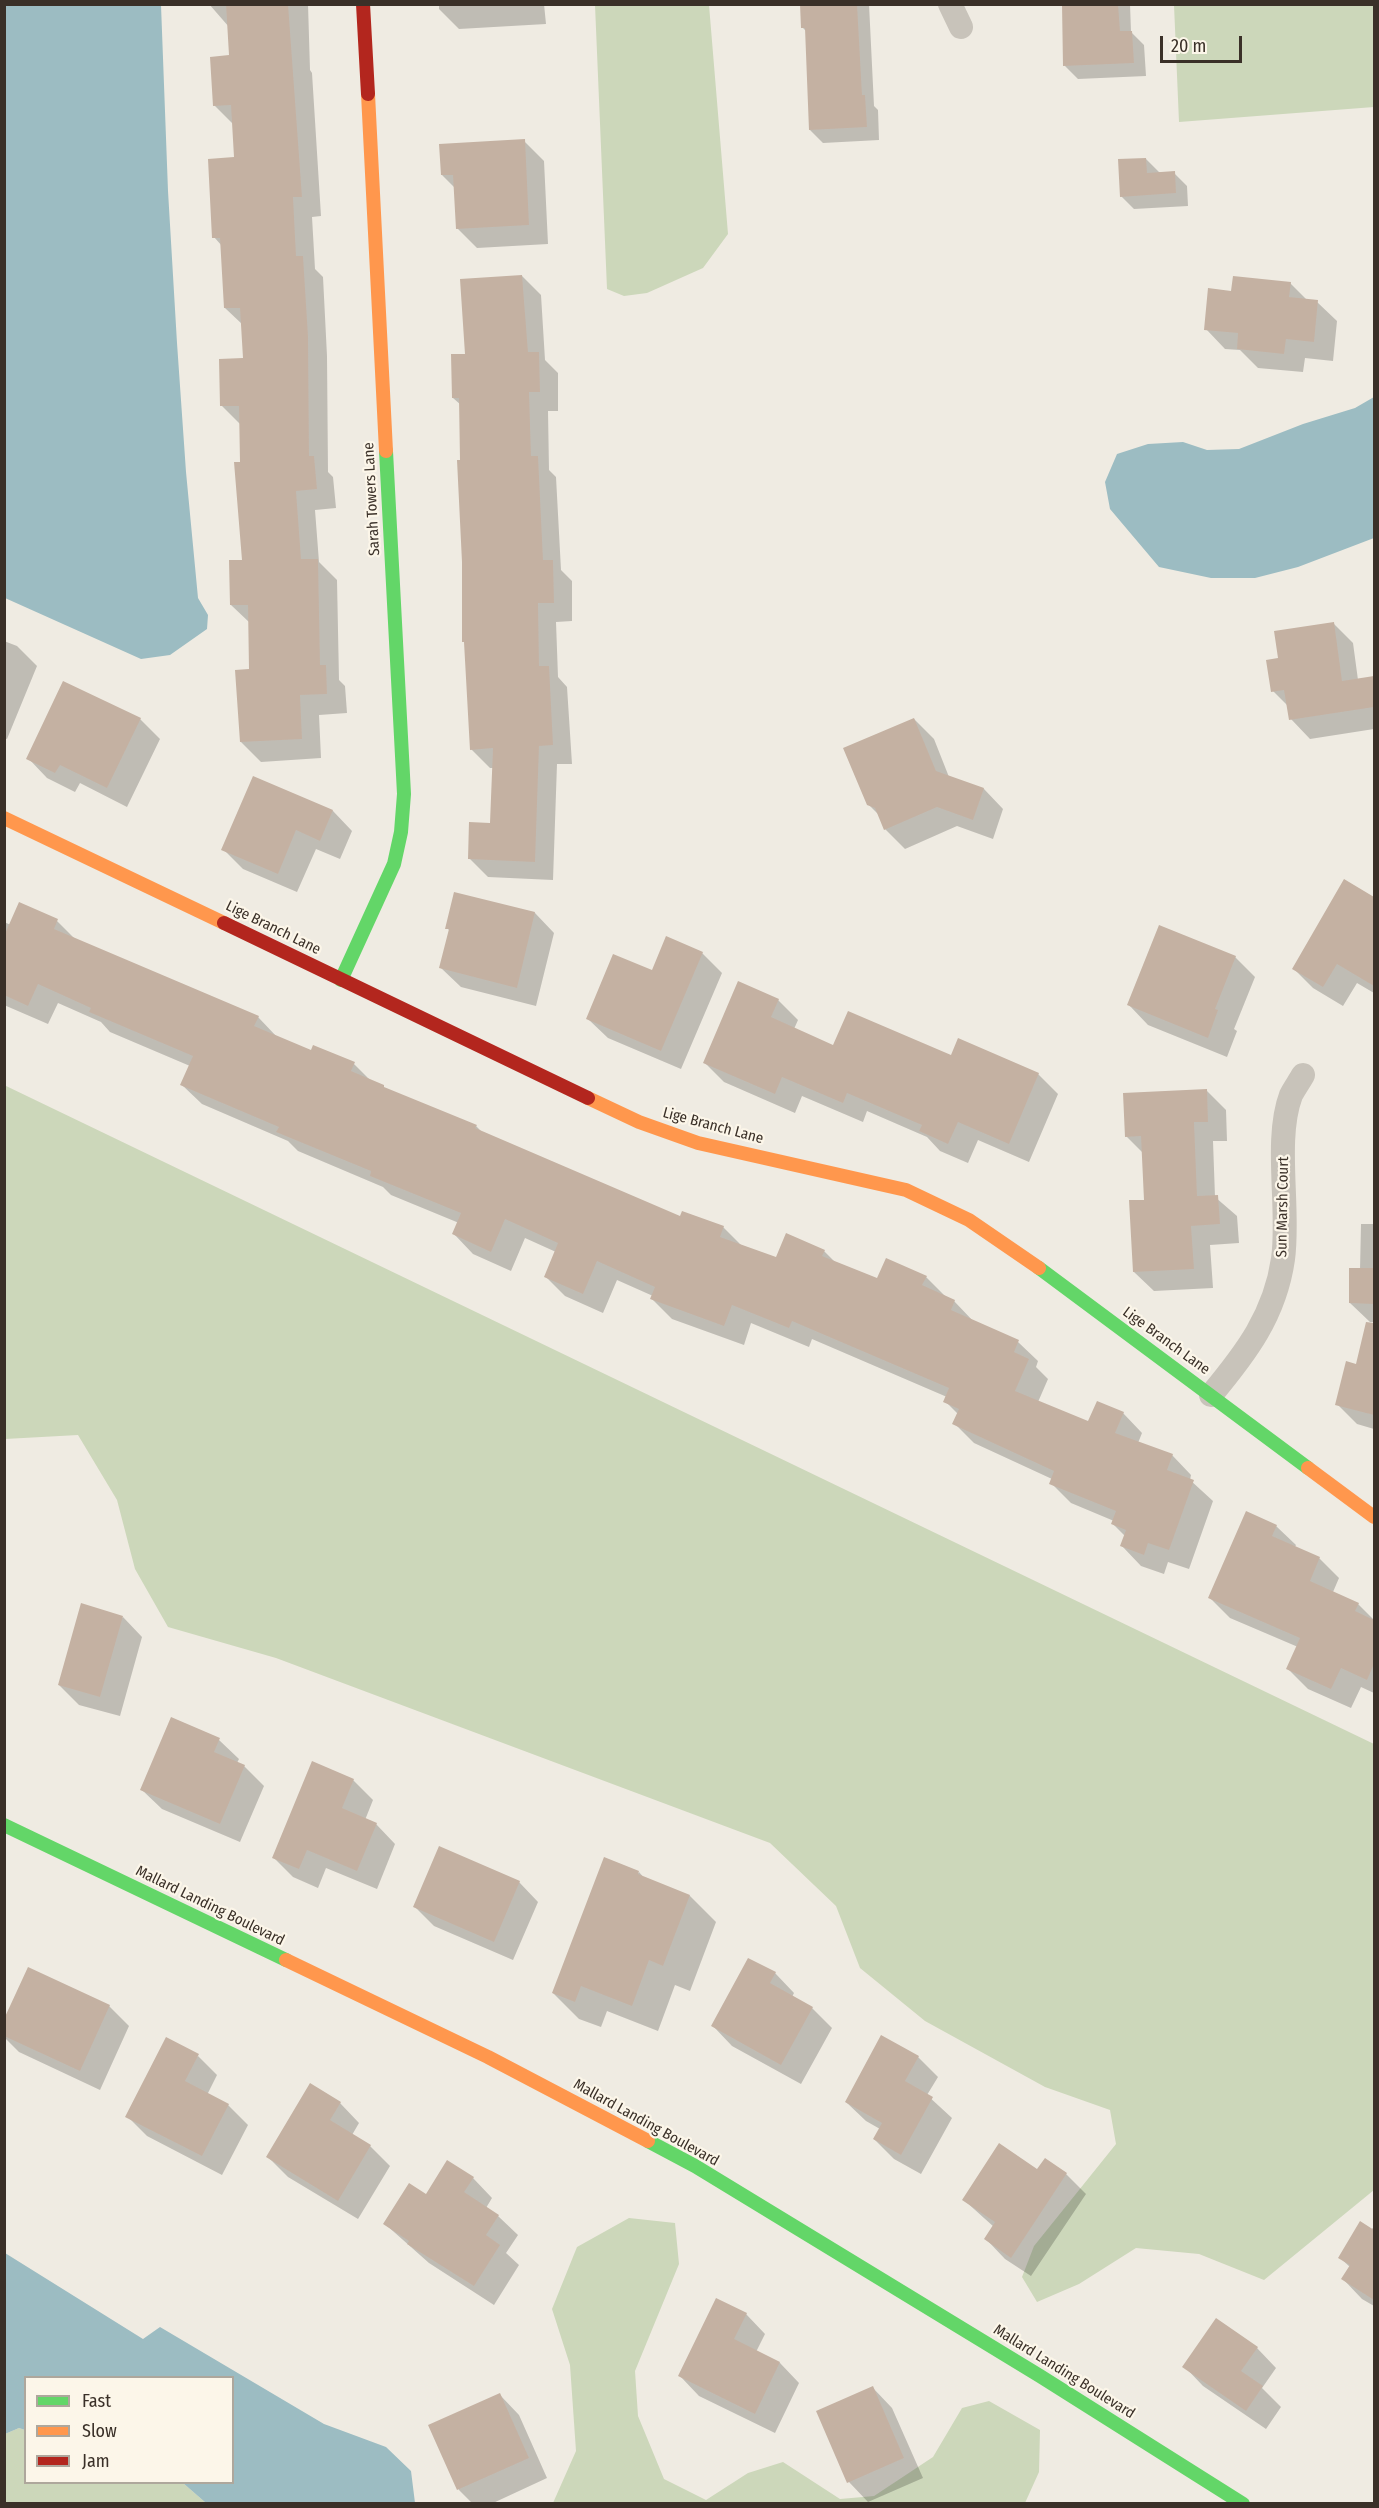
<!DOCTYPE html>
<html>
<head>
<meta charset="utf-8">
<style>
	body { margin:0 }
	#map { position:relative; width:1379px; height:2508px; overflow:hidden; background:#efebe2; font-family:"Fira Sans Condensed",sans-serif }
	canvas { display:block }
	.frame { position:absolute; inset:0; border:6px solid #3a3028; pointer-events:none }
	.legend { position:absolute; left:24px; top:2376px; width:210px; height:108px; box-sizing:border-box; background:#fcf6e9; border:2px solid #aea79c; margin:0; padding:8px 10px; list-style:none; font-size:18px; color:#3a3028 }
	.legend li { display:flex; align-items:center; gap:12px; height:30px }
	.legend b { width:30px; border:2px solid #aea79c }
	.scale { position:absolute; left:1160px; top:36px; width:82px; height:27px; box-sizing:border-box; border:3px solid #3a3028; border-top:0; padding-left:8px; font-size:18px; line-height:21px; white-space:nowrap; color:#3a3028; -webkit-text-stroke:4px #fcf6e9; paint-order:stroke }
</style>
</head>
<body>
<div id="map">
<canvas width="1379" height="2508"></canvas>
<div class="frame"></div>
<ul class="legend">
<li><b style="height:8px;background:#63d668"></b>Fast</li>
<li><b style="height:8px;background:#ff974d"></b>Slow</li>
<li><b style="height:8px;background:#b3261e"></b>Jam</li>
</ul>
<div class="scale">20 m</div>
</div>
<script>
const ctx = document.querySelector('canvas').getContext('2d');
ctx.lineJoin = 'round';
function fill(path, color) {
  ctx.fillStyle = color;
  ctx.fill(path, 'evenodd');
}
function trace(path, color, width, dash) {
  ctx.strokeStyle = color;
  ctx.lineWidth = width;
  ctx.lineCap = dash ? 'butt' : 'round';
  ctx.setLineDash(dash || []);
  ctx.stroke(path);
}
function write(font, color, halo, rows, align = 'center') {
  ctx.font = font + ' "Fira Sans Condensed",sans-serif';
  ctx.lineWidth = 4.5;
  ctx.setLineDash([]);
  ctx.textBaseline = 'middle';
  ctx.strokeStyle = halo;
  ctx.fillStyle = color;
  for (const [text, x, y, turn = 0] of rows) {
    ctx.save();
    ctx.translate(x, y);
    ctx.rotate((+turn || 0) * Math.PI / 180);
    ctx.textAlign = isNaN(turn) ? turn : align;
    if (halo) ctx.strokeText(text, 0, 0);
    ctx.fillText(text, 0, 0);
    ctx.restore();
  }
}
fill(new Path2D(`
	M 595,5 L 709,5 L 728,234 L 703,268 L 647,293 L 624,296 L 607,289 Z
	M 1174,5 L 1374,5 L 1374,107 L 1179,122 Z
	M 4,1085 L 1374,1744 L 1374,2190 L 1264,2280 L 1199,2254 L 1136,2248 L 1079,2284 L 1037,2302 L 1022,2277 L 1034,2246 L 1116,2144 L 1110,2110 L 1045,2087 L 925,2021 L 860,1968 L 836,1906 L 770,1843 L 276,1658 L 168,1627 L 135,1569 L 117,1500 L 78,1435 L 5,1439 Z
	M 629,2218 L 675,2223 L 679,2264 L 635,2371 L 638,2416 L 664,2479 L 706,2500 L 748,2473 L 783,2462 L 840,2499 L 874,2496 L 933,2457 L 962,2408 L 989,2401 L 1040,2430 L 1039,2472 L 1025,2503 L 553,2503 L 576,2451 L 570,2365 L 552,2309 L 577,2247 Z
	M 19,2428 L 25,2430 L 26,2482 L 183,2483 L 206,2503 L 5,2504 L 5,2434 Z`), '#ccd7ba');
fill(new Path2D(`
	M 4,5 L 161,5 L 168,191 L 177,343 L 186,472 L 198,598 L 208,615 L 207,629 L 170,655 L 141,659 L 5,598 Z
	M 1374,397 L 1374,538 L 1298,567 L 1255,578 L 1211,578 L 1159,567 L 1110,509 L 1105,482 L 1117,454 L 1148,444 L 1183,442 L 1207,450 L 1239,449 L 1303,424 L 1355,408 Z
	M 5,2253 L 143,2339 L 160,2327 L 324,2424 L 386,2447 L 411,2471 L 415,2503 L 206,2503 L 183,2483 L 232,2482 L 232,2378 L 26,2378 L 25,2430 L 19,2428 L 5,2434 Z`), '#9cbcc2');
fill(new Path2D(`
	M 209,4 L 308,4 L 310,70 L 312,73 L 321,216 L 312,217 L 315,269 L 323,277 L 327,356 L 328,472 L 333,477 L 336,508 L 315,510 L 319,562 L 337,580 L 339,680 L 345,686 L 347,713 L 319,715 L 321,758 L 261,762 L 241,742 L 250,671 L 250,623 L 231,605 L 243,561 L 241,425 L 221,405 L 244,360 L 243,325 L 225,308 L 222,246 L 214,237 L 235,159 L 233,124 L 214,105 L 231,57 L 229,27 Z
	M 439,4 L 544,4 L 546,24 L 459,29 L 439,9 Z
	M 802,4 L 869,4 L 874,106 L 878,110 L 879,140 L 823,143 L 810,130 L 806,31 L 803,28 Z
	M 1063,4 L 1130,4 L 1131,32 L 1144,45 L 1146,76 L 1078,79 L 1065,66 Z
	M 524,141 L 544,161 L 548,244 L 477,248 L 457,228 L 455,188 L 442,175 Z
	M 1146,159 L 1159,172 L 1174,173 L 1187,186 L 1188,206 L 1134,209 L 1121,196 Z
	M 522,276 L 541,295 L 545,360 L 558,373 L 558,411 L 548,411 L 549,470 L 556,477 L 561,570 L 572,581 L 572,621 L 556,622 L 558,677 L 567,687 L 572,764 L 557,764 L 553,880 L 488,877 L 469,858 L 492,825 L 494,768 L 490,768 L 471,749 L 466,644 L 464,642 L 461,405 L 453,398 L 466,355 Z
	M 1290,283 L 1308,301 L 1317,302 L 1337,321 L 1333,361 L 1305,358 L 1303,372 L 1258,368 L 1240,350 L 1225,349 L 1206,329 L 1233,293 Z
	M 1333,623 L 1353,643 L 1358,680 L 1374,678 L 1374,729 L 1310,739 L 1291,719 L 1289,707 L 1273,691 L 1280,659 Z
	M 4,641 L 17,646 L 37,666 L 7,739 L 4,738 Z
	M 140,719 L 160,739 L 127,807 L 80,783 L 75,792 L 47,778 L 28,758 Z
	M 914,719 L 934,739 L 949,777 L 984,789 L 1003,809 L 993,839 L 957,826 L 905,849 L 885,829 L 880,816 L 868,804 Z
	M 254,778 L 333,811 L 352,831 L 340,859 L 316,849 L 297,892 L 243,869 L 223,849 Z
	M 1345,881 L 1374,898 L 1374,993 L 1357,983 L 1343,1006 L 1313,988 L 1294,969 Z
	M 455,893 L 535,913 L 554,933 L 536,1006 L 461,987 L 441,968 L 450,931 L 447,928 Z
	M 57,921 L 76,940 L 258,1017 L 277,1037 L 311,1052 L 354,1064 L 371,1081 L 387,1090 L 476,1126 L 482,1132 L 681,1218 L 723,1227 L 743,1247 L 777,1259 L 824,1251 L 837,1264 L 878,1280 L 926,1277 L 946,1297 L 954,1301 L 974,1322 L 1018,1342 L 1038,1361 L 1036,1367 L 1048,1379 L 1038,1402 L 1089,1423 L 1123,1413 L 1142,1433 L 1138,1443 L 1172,1455 L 1191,1475 L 1190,1480 L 1213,1501 L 1189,1569 L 1168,1562 L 1164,1574 L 1141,1566 L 1122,1546 L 1125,1536 L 1113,1524 L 1114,1521 L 1071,1503 L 1051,1483 L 1052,1479 L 974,1443 L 954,1423 L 958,1414 L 945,1401 L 947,1397 L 812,1339 L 809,1347 L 751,1323 L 744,1345 L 672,1319 L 652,1299 L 653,1296 L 617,1280 L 603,1313 L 565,1296 L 545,1276 L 556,1252 L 525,1238 L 511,1271 L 473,1254 L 454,1234 L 459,1223 L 391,1195 L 383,1187 L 298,1151 L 288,1141 L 202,1104 L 182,1085 L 190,1066 L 110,1032 L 101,1022 L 58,1003 L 48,1024 L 4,1005 L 4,922 L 11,925 Z
	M 702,953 L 722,973 L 681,1069 L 608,1038 L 588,1019 L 653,972 Z
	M 1235,957 L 1255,977 L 1234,1029 L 1237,1031 L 1227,1057 L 1148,1025 L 1129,1005 Z
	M 778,1000 L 798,1020 L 794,1029 L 834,1047 L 952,1057 L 1038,1074 L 1058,1094 L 1029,1162 L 978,1140 L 968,1163 L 940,1151 L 927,1137 L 867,1111 L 863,1122 L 802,1096 L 795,1113 L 724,1082 L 705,1063 Z
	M 1207,1091 L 1226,1110 L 1227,1141 L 1213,1141 L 1215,1197 L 1237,1216 L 1239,1243 L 1210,1245 L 1213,1288 L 1154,1291 L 1134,1272 L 1145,1201 L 1143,1153 L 1126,1136 Z
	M 1361,1224 L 1374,1224 L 1374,1322 L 1370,1322 L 1350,1303 L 1360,1270 Z
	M 1366,1330 L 1374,1332 L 1374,1429 L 1357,1424 L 1337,1404 L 1357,1366 Z
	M 1276,1526 L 1296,1545 L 1295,1547 L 1319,1558 L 1339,1578 L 1333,1592 L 1358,1604 L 1374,1620 L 1374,1693 L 1361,1687 L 1351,1708 L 1308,1689 L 1288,1669 L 1298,1647 L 1230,1618 L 1210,1598 Z
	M 123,1617 L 142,1637 L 120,1716 L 79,1705 L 59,1685 Z
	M 172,1719 L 219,1740 L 239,1759 L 237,1763 L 244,1766 L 264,1786 L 240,1842 L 162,1809 L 142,1790 Z
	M 353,1780 L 373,1800 L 365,1820 L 376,1824 L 395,1844 L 377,1889 L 326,1868 L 318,1888 L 293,1877 L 274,1858 Z
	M 639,1872 L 645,1879 L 690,1896 L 716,1922 L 690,1991 L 675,1985 L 658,2031 L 607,2011 L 601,2027 L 579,2019 L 553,1993 Z
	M 519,1882 L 538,1902 L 513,1960 L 434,1926 L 414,1906 Z
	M 29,1969 L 109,2006 L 129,2026 L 100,2090 L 19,2052 L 4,2037 L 4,2022 Z
	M 775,1973 L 794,1993 L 792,1997 L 812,2008 L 832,2028 L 801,2084 L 732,2046 L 713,2026 Z
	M 198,2056 L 217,2075 L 207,2095 L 228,2105 L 248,2125 L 222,2175 L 147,2136 L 127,2116 Z
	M 918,2057 L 938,2077 L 927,2095 L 952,2118 L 921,2174 L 894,2159 L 874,2139 L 880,2129 L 866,2121 L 846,2102 Z
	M 340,2103 L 359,2123 L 352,2135 L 370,2146 L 390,2166 L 358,2219 L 288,2177 L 268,2157 Z
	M 1045,2160 L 1066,2174 L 1086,2194 L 1031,2276 L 1005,2259 L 986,2239 L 994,2227 L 964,2200 L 1038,2171 Z
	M 473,2178 L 492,2198 L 486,2208 L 498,2216 L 518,2235 L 506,2253 L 519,2265 L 494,2305 L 429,2263 L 385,2224 L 426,2196 Z
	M 1374,2227 L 1374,2306 L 1362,2299 L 1343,2279 L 1350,2267 L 1340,2258 Z
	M 746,2314 L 765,2334 L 756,2352 L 780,2363 L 799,2383 L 775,2433 L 699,2396 L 680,2376 Z
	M 1257,2348 L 1276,2368 L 1262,2388 L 1281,2407 L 1266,2429 L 1203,2386 L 1184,2366 Z
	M 873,2388 L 892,2408 L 923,2478 L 868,2502 L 849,2482 L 818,2412 Z
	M 500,2395 L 519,2415 L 547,2478 L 491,2504 L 473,2504 L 459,2490 L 430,2426 Z`), '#0003');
fill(new Path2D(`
	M 226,4 L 288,4 L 302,197 L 293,197 L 296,256 L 303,256 L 308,336 L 309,456 L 314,456 L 317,489 L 296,491 L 301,559 L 318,559 L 320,665 L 326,665 L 327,694 L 300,695 L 302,739 L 240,742 L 235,670 L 249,669 L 248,605 L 230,605 L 229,560 L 242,560 L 234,462 L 240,462 L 239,406 L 220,406 L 219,359 L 243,358 L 240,308 L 224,308 L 220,238 L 212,238 L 208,159 L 234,157 L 231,105 L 213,106 L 210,57 L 229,55 Z
	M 800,4 L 857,4 L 862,95 L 865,95 L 867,127 L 809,130 L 805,28 L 801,28 Z
	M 1062,4 L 1118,4 L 1120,31 L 1132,31 L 1134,63 L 1063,66 Z
	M 525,139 L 529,225 L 456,229 L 453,175 L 441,175 L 439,144 Z
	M 1146,158 L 1147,173 L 1175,171 L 1176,193 L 1120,197 L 1118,159 Z
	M 522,275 L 528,352 L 539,352 L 540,392 L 529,392 L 531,456 L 538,456 L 543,560 L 553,560 L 554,603 L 538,603 L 539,666 L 549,666 L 553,745 L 539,746 L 535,862 L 468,859 L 469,822 L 490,823 L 493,748 L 470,750 L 464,642 L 462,642 L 462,562 L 457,460 L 460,460 L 459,398 L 452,398 L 451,354 L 465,354 L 460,279 Z
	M 1233,276 L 1291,282 L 1289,297 L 1318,300 L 1314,342 L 1286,339 L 1284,354 L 1237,349 L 1238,333 L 1204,330 L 1208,288 L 1231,291 Z
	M 1334,622 L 1342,681 L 1374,676 L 1374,707 L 1289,720 L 1284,690 L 1271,692 L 1266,660 L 1278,658 L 1274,631 Z
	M 63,681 L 141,718 L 107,788 L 60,765 L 55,773 L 26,759 Z
	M 914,718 L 936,771 L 984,788 L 973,820 L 937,807 L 884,830 L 875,808 L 867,805 L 843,748 Z
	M 253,776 L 333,810 L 320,841 L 296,830 L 278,874 L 221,850 Z
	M 1344,879 L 1374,897 L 1374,986 L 1337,964 L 1323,987 L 1292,969 Z
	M 454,892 L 535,912 L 517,988 L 439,968 L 449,929 L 445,929 Z
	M 19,902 L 58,919 L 54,929 L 259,1016 L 254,1026 L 311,1050 L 313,1045 L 355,1062 L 351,1071 L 384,1085 L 384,1087 L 477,1125 L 475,1128 L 680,1216 L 682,1211 L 724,1226 L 720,1237 L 776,1257 L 786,1233 L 825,1250 L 822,1256 L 877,1278 L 886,1258 L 927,1276 L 922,1285 L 955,1300 L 951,1310 L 1019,1340 L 1014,1352 L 1029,1359 L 1015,1391 L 1088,1421 L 1097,1401 L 1124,1412 L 1115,1433 L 1173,1454 L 1167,1470 L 1194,1480 L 1169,1550 L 1148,1543 L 1144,1555 L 1120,1546 L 1126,1530 L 1111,1524 L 1116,1511 L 1049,1484 L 1054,1471 L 952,1424 L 959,1409 L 943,1402 L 949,1388 L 792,1321 L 789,1328 L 732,1305 L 724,1326 L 650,1299 L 655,1287 L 597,1261 L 583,1294 L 544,1277 L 558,1243 L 505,1219 L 491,1252 L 452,1234 L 461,1213 L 370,1176 L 371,1171 L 276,1132 L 279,1127 L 180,1085 L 193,1056 L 89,1012 L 91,1008 L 38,984 L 28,1006 L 4,995 L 4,936 Z
	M 1159,925 L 1236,956 L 1215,1009 L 1218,1010 L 1208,1038 L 1127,1005 Z
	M 666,936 L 703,952 L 661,1051 L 586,1019 L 613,954 L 652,970 Z
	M 738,981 L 779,999 L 771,1017 L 833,1045 L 848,1011 L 951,1055 L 958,1038 L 1039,1073 L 1009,1144 L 958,1122 L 948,1144 L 919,1131 L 922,1125 L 847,1093 L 843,1103 L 782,1077 L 775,1094 L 703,1063 Z
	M 1207,1089 L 1208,1122 L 1194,1122 L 1197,1196 L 1218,1195 L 1220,1224 L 1191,1226 L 1194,1269 L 1133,1272 L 1129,1200 L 1144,1200 L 1141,1136 L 1125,1137 L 1123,1093 Z
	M 1349,1268 L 1374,1268 L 1374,1304 L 1349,1303 Z
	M 1366,1322 L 1374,1323 L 1374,1415 L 1335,1405 L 1346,1361 L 1356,1364 Z
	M 1246,1511 L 1277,1525 L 1272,1536 L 1320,1557 L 1310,1581 L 1359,1603 L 1355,1611 L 1374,1620 L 1374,1664 L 1367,1680 L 1341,1668 L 1331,1689 L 1286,1669 L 1300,1638 L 1208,1598 Z
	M 81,1603 L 123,1616 L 100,1697 L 58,1685 Z
	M 171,1717 L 220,1738 L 214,1752 L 245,1765 L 220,1824 L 140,1790 Z
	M 312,1761 L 354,1779 L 342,1808 L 377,1823 L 357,1871 L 307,1850 L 299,1869 L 272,1858 Z
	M 439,1846 L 520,1881 L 494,1942 L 413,1907 Z
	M 604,1857 L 639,1871 L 638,1874 L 690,1895 L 663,1966 L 649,1960 L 632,2006 L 581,1986 L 575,2002 L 552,1993 Z
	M 748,1958 L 776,1972 L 770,1983 L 813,2007 L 781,2065 L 711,2026 Z
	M 28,1967 L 110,2005 L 80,2071 L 4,2036 L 4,2019 Z
	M 881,2035 L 919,2056 L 905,2081 L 933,2097 L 901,2155 L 873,2139 L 882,2123 L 845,2102 Z
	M 166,2037 L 199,2054 L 185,2081 L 229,2104 L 202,2156 L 125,2117 Z
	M 310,2083 L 341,2102 L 330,2120 L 371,2145 L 338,2201 L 266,2157 Z
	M 999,2143 L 1037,2169 L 1045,2158 L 1067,2173 L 1011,2258 L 984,2239 L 995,2222 L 962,2200 Z
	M 447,2160 L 474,2177 L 464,2192 L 499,2215 L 486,2235 L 500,2245 L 474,2286 L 407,2244 L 409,2241 L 383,2224 L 409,2183 L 426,2194 Z
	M 1360,2221 L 1374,2230 L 1374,2300 L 1341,2279 L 1350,2265 L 1338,2258 Z
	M 716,2298 L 747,2313 L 734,2339 L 780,2362 L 755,2414 L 678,2376 Z
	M 1216,2318 L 1258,2347 L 1241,2371 L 1263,2386 L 1246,2411 L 1182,2367 Z
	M 873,2386 L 904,2458 L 847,2483 L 816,2411 Z
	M 500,2393 L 529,2458 L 457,2490 L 428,2425 Z`), '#c4b1a2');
trace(new Path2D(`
	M 950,4 L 961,27
	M 1211,1395 C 1246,1353 1275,1315 1283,1259 C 1290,1210 1274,1140 1291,1095 C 1294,1089 1299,1082 1303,1075`), '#c8c3ba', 24);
trace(new Path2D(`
	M 341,980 L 394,864 L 401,832 L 404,794 L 386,451
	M 1039,1268 L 1308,1468
	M 4,1825 L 286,1960
	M 648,2141 L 695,2166 L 1040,2376 L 1243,2504`), '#63d668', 14);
trace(new Path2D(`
	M 368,94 L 386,451
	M 4,818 L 224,923
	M 588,1098 L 639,1122 L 698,1143 L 906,1190 L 969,1220 L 1039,1268
	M 1308,1468 L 1374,1517
	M 286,1960 L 488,2057 L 648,2141`), '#ff974d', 14);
trace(new Path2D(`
	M 363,4 L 368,94
	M 224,923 L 588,1098`), '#b3261e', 14);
write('15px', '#3a3028', '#fcf6e9', [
	["Sarah Towers Lane",372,499,-93],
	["Lige Branch Lane",273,928,26],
	["Lige Branch Lane",713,1126,15],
	["Sun Marsh Court",1283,1207,-89],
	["Lige Branch Lane",1166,1341,36],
	["Mallard Landing Boulevard",210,1906,26],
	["Mallard Landing Boulevard",646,2123,29],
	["Mallard Landing Boulevard",1064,2372,32]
]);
</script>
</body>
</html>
